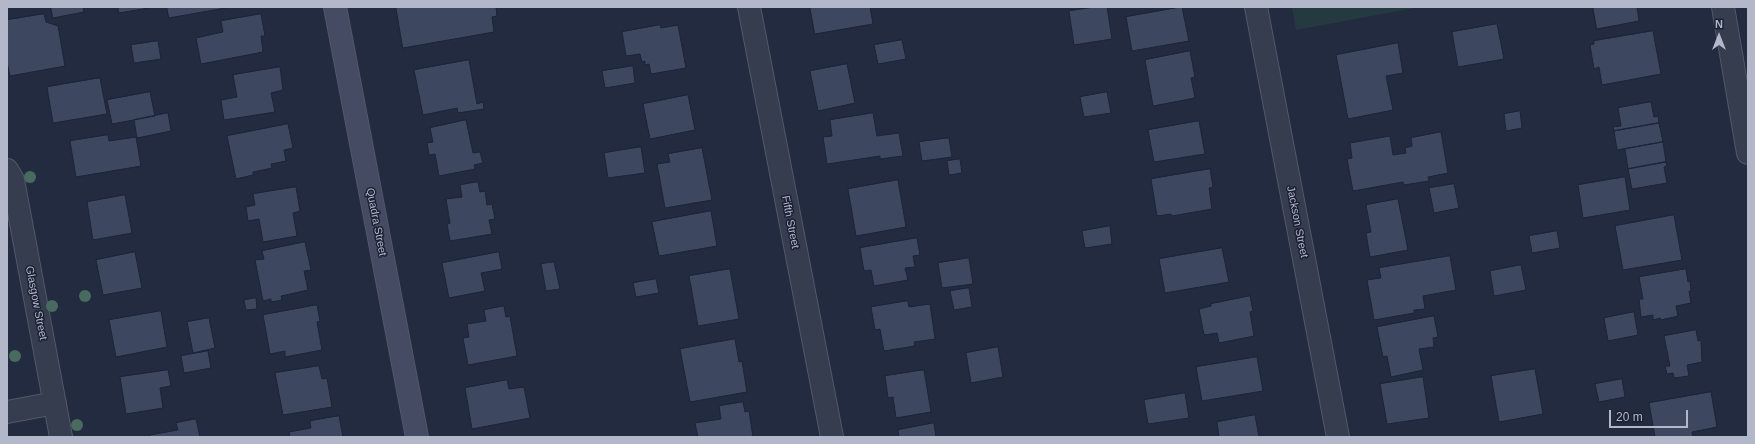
<!DOCTYPE html>
<html>
<head>
<meta charset="utf-8">
<style>
	body { margin:0 }
	#map { position:relative; width:1755px; height:444px; overflow:hidden; background:#222b3f; font-family:Helvetica,sans-serif }
	canvas { display:block }
	.frame { position:absolute; inset:0; border:8px solid #b2b8ca; pointer-events:none }
	.north { position:absolute; left:1699px; top:16px; width:40px; height:40px; -webkit-text-stroke:3px #1b2234; paint-order:stroke; rotate:0deg; font-size:11px; font-weight:700; line-height:16px; text-align:center; color:#b2b8ca }
	.north::after { content:''; display:block; margin:auto; width:14px; height:18px; background:#b2b8ca; clip-path:polygon(50% 0,100% 100%,50% 72%,0 100%) }
	.scale { position:absolute; left:1609px; top:410px; width:79px; height:18px; box-sizing:border-box; border:2px solid #b2b8ca; border-top:0; padding-left:5px; font-size:12px; line-height:14px; white-space:nowrap; color:#b2b8ca; -webkit-text-stroke:3px #1b2234; paint-order:stroke }
</style>
</head>
<body>
<div id="map">
<canvas width="1755" height="444"></canvas>
<div class="frame"></div>
<div class="north">N</div>
<div class="scale">20 m</div>
</div>
<script>
const ctx = document.querySelector('canvas').getContext('2d');
ctx.lineJoin = 'round';
function fill(path, color) {
  ctx.fillStyle = color;
  ctx.fill(path, 'evenodd');
}
function trace(path, color, width, dash) {
  ctx.strokeStyle = color;
  ctx.lineWidth = width;
  ctx.lineCap = dash ? 'butt' : 'round';
  ctx.setLineDash(dash || []);
  ctx.stroke(path);
}
function write(font, color, halo, rows, align = 'center') {
  ctx.font = font + ' Helvetica,sans-serif';
  ctx.lineWidth = 3;
  ctx.setLineDash([]);
  ctx.textBaseline = 'middle';
  ctx.strokeStyle = halo;
  ctx.fillStyle = color;
  for (const [text, x, y, turn = 0] of rows) {
    ctx.save();
    ctx.translate(x, y);
    ctx.rotate((+turn || 0) * Math.PI / 180);
    ctx.textAlign = isNaN(turn) ? turn : align;
    if (halo) ctx.strokeText(text, 0, 0);
    ctx.fillText(text, 0, 0);
    ctx.restore();
  }
}
fill(new Path2D(`
	M 1292,7 L 1420,7 L 1296,30 Z`), '#243a40');
const building = new Path2D(`
	M 51,7 L 83,7 L 84,12 L 53,18 Z
	M 118,7 L 149,7 L 149,8 L 119,13 Z
	M 167,7 L 231,7 L 169,18 Z
	M 396,7 L 496,7 L 497,16 L 492,17 L 494,32 L 403,48 Z
	M 810,7 L 870,7 L 873,24 L 815,34 Z
	M 1095,7 L 1107,7 L 1112,39 L 1074,45 L 1069,11 Z
	M 1182,7 L 1189,41 L 1132,51 L 1126,17 Z
	M 1593,7 L 1637,7 L 1639,21 L 1597,29 Z
	M 44,14 L 46,22 L 58,26 L 65,66 L 10,76 L 7,62 L 7,20 Z
	M 261,14 L 265,36 L 261,36 L 263,52 L 201,64 L 196,38 L 223,32 L 221,21 Z
	M 1497,24 L 1504,59 L 1458,67 L 1452,32 Z
	M 660,25 L 661,28 L 678,25 L 686,68 L 651,74 L 649,64 L 645,65 L 645,61 L 642,62 L 640,54 L 626,56 L 622,32 Z
	M 1653,31 L 1661,74 L 1602,85 L 1599,67 L 1594,69 L 1590,45 L 1594,44 L 1594,41 Z
	M 902,40 L 906,59 L 878,64 L 874,45 Z
	M 158,41 L 161,59 L 134,63 L 131,45 Z
	M 1398,43 L 1403,73 L 1386,76 L 1393,110 L 1348,119 L 1336,55 Z
	M 1190,51 L 1195,77 L 1191,78 L 1195,98 L 1153,106 L 1145,60 Z
	M 469,60 L 477,104 L 483,102 L 484,109 L 458,113 L 457,108 L 423,115 L 414,70 Z
	M 847,64 L 855,103 L 818,111 L 810,71 Z
	M 633,66 L 635,83 L 605,88 L 602,71 Z
	M 280,67 L 283,90 L 271,93 L 275,112 L 224,120 L 221,100 L 237,97 L 233,75 Z
	M 100,78 L 107,114 L 53,123 L 47,87 Z
	M 150,92 L 155,116 L 112,124 L 107,100 Z
	M 1107,92 L 1111,113 L 1084,117 L 1080,97 Z
	M 688,95 L 695,130 L 650,139 L 643,104 Z
	M 1651,102 L 1654,117 L 1658,116 L 1659,123 L 1614,131 L 1613,127 L 1621,126 L 1618,108 Z
	M 1520,111 L 1522,128 L 1506,131 L 1504,114 Z
	M 168,113 L 171,131 L 137,138 L 134,120 Z
	M 873,113 L 877,136 L 899,133 L 903,156 L 880,159 L 880,156 L 827,164 L 823,137 L 832,136 L 830,120 Z
	M 466,120 L 473,153 L 480,152 L 483,163 L 474,165 L 475,169 L 439,176 L 435,154 L 429,155 L 427,143 L 433,142 L 430,128 Z
	M 1199,121 L 1205,154 L 1154,162 L 1148,130 Z
	M 1659,123 L 1663,142 L 1617,150 L 1614,131 Z
	M 288,124 L 293,148 L 284,150 L 286,161 L 271,164 L 272,168 L 253,172 L 253,175 L 236,179 L 227,136 Z
	M 1441,132 L 1448,173 L 1428,177 L 1429,181 L 1404,185 L 1403,182 L 1353,191 L 1347,159 L 1352,158 L 1350,143 L 1390,136 L 1393,155 L 1406,153 L 1405,148 L 1412,146 L 1411,138 Z
	M 108,135 L 109,141 L 136,137 L 141,166 L 76,177 L 70,141 Z
	M 949,138 L 952,157 L 922,161 L 919,142 Z
	M 1663,142 L 1666,162 L 1628,169 L 1625,149 Z
	M 641,147 L 645,173 L 608,178 L 604,153 Z
	M 702,148 L 712,200 L 665,208 L 657,164 L 670,162 L 668,154 Z
	M 960,159 L 962,173 L 949,175 L 947,161 Z
	M 1666,162 L 1667,166 L 1664,167 L 1667,183 L 1632,189 L 1628,169 Z
	M 1210,169 L 1213,187 L 1209,188 L 1212,209 L 1172,216 L 1171,214 L 1157,216 L 1151,179 Z
	M 1625,177 L 1630,210 L 1583,218 L 1578,185 Z
	M 898,180 L 906,227 L 856,236 L 848,189 Z
	M 478,182 L 480,192 L 485,191 L 487,205 L 492,204 L 495,219 L 489,220 L 492,234 L 450,241 L 447,224 L 450,223 L 446,199 L 462,197 L 460,185 Z
	M 1454,184 L 1459,208 L 1434,213 L 1429,188 Z
	M 296,187 L 300,211 L 293,213 L 297,236 L 263,242 L 259,219 L 248,221 L 246,207 L 255,205 L 253,194 Z
	M 125,195 L 132,233 L 93,240 L 87,202 Z
	M 1398,199 L 1408,250 L 1370,257 L 1366,233 L 1371,232 L 1366,205 Z
	M 711,211 L 717,246 L 659,256 L 652,222 Z
	M 1674,215 L 1682,260 L 1623,270 L 1615,226 Z
	M 1110,226 L 1112,244 L 1085,248 L 1082,231 Z
	M 1557,231 L 1560,248 L 1532,253 L 1529,236 Z
	M 917,238 L 920,255 L 913,256 L 915,267 L 905,268 L 908,280 L 874,286 L 871,270 L 864,271 L 860,248 Z
	M 305,242 L 311,270 L 304,271 L 308,290 L 281,296 L 282,300 L 271,302 L 271,299 L 263,301 L 255,260 L 264,259 L 262,251 Z
	M 1222,248 L 1229,282 L 1165,293 L 1159,259 Z
	M 135,252 L 142,288 L 103,295 L 96,260 Z
	M 499,252 L 502,269 L 481,273 L 485,291 L 449,298 L 442,263 Z
	M 1450,256 L 1456,290 L 1423,296 L 1425,309 L 1414,310 L 1414,313 L 1374,320 L 1367,280 L 1381,278 L 1379,268 Z
	M 969,258 L 973,284 L 942,288 L 938,263 Z
	M 554,262 L 560,289 L 546,291 L 541,264 Z
	M 1521,265 L 1526,290 L 1494,296 L 1490,271 Z
	M 730,269 L 739,319 L 698,326 L 689,276 Z
	M 1686,269 L 1688,282 L 1690,281 L 1691,291 L 1689,291 L 1691,303 L 1676,306 L 1678,316 L 1661,320 L 1660,318 L 1653,320 L 1653,315 L 1641,317 L 1639,299 L 1643,299 L 1639,277 Z
	M 656,279 L 659,293 L 636,297 L 633,283 Z
	M 969,288 L 972,307 L 954,310 L 950,291 Z
	M 1250,296 L 1253,311 L 1250,312 L 1254,336 L 1219,343 L 1217,333 L 1204,335 L 1199,309 L 1211,306 L 1211,304 Z
	M 256,298 L 257,309 L 246,310 L 244,300 Z
	M 908,301 L 909,307 L 930,304 L 935,339 L 914,342 L 915,346 L 884,351 L 880,329 L 875,330 L 871,307 Z
	M 317,305 L 320,321 L 317,322 L 322,350 L 285,357 L 285,351 L 270,354 L 263,315 Z
	M 504,306 L 506,317 L 510,316 L 517,356 L 468,365 L 463,338 L 469,337 L 467,324 L 486,321 L 484,310 Z
	M 161,311 L 167,347 L 116,357 L 109,320 Z
	M 1634,312 L 1638,335 L 1608,341 L 1604,318 Z
	M 1434,316 L 1438,337 L 1433,338 L 1434,347 L 1419,349 L 1423,370 L 1391,377 L 1387,356 L 1383,357 L 1377,327 Z
	M 209,318 L 215,348 L 193,353 L 187,322 Z
	M 1696,330 L 1698,341 L 1701,340 L 1702,362 L 1687,365 L 1689,376 L 1674,378 L 1673,373 L 1667,374 L 1665,366 L 1670,366 L 1664,336 Z
	M 735,339 L 739,362 L 742,361 L 747,392 L 690,402 L 680,349 Z
	M 998,347 L 1003,377 L 971,383 L 966,353 Z
	M 208,351 L 211,368 L 184,373 L 181,356 Z
	M 1257,357 L 1263,391 L 1202,401 L 1196,367 Z
	M 319,366 L 322,379 L 327,378 L 332,407 L 283,415 L 275,373 Z
	M 1535,369 L 1543,414 L 1499,422 L 1491,376 Z
	M 168,370 L 171,386 L 160,388 L 163,408 L 126,414 L 120,377 Z
	M 924,370 L 931,412 L 896,418 L 893,397 L 888,398 L 885,376 Z
	M 1423,377 L 1429,418 L 1387,424 L 1380,384 Z
	M 1622,379 L 1625,397 L 1599,402 L 1595,384 Z
	M 507,380 L 509,389 L 524,387 L 530,418 L 472,429 L 465,388 Z
	M 1711,392 L 1717,427 L 1692,432 L 1693,437 L 1655,437 L 1649,403 Z
	M 1185,393 L 1189,418 L 1148,424 L 1144,400 Z
	M 743,402 L 745,412 L 749,411 L 753,437 L 698,437 L 695,423 L 721,419 L 719,406 Z
	M 1255,415 L 1259,437 L 1219,437 L 1217,422 Z
	M 339,416 L 343,437 L 290,437 L 289,432 L 311,428 L 310,421 Z
	M 196,419 L 200,437 L 150,437 L 150,435 L 178,430 L 176,423 Z
	M 934,423 L 936,437 L 899,437 L 898,430 Z`);
fill(building, '#3d4760');
trace(building, '#1d2436', 1);
const minor = new Path2D(`
	M 749,7 L 832,437
	M 1256,7 L 1338,437
	M 1723,7 L 1748,153
	M 7,170 L 13,180 L 61,437
	M 7,412 L 55,403`);
const secondary = new Path2D(`
	M 335,7 L 417,437`);
trace(minor, '#51586a', 24);
trace(secondary, '#51586a', 24);
trace(minor, '#363d4f', 22);
trace(secondary, '#444b63', 22);
ctx.fillStyle = '#486a5f';
for (const [x, y] of [
	[30,177],
	[85,296],
	[52,306],
	[15,356],
	[77,425]
]) {
  ctx.beginPath();
  ctx.arc(x, y, 6, 0, 2 * Math.PI);
  ctx.fill();
}
write('11px', '#b2b8ca', '#1b2234', [
	["Quadra Street",376,222,79],
	["Fifth Street",790,222,79],
	["Jackson Street",1297,222,79],
	["Glasgow Street",36,303,79]
]);
</script>
</body>
</html>
